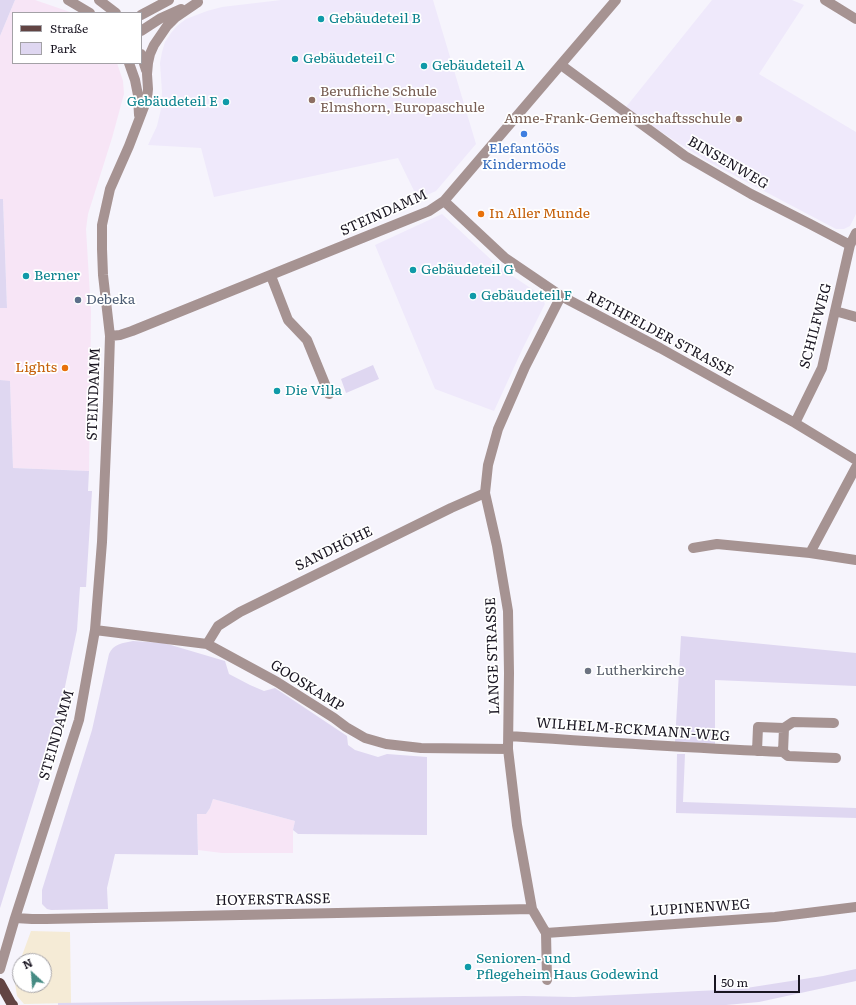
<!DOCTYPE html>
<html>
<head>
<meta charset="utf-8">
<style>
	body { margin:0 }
	#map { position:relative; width:856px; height:1005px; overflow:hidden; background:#f6f4fc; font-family:Literata,serif }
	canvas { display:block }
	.legend { position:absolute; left:12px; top:12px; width:130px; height:52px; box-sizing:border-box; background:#fff; border:1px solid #a3a1a6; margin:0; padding:5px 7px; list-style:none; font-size:12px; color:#191521 }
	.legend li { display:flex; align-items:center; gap:8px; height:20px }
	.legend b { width:20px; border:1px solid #a3a1a6 }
	.north { position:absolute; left:12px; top:953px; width:40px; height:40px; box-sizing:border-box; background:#fff; border:1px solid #a3a1a6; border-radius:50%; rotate:334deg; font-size:11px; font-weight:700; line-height:16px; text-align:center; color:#191521 }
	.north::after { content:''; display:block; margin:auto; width:14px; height:18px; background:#458b83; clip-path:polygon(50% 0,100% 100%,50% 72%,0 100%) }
	.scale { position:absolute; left:714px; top:975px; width:86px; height:18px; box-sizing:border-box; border:2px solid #191521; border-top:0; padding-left:5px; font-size:12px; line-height:14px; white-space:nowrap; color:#191521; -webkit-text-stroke:3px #fff; paint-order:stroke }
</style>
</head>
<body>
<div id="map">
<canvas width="856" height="1005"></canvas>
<ul class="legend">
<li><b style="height:5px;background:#624443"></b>Straße</li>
<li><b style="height:11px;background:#dfd7f1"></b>Park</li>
</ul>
<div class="north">N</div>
<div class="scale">50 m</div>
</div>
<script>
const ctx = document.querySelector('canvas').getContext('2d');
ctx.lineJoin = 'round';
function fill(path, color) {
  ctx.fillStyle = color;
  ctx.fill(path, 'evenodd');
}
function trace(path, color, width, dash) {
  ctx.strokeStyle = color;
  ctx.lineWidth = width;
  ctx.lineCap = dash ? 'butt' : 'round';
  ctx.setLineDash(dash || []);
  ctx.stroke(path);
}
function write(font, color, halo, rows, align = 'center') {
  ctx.font = font + ' Literata,serif';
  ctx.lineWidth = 3.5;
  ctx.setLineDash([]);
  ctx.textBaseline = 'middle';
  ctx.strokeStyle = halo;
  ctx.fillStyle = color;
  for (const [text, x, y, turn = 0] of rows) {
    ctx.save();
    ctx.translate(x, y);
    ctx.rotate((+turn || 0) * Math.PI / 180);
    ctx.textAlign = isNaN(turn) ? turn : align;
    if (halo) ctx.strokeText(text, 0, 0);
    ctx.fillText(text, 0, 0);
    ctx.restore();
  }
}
fill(new Path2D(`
	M 31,931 L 70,932 L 71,1003 L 24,1004 L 17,996 L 15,983 L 20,961 L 20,985 L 44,985 L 44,961 L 20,961 Z`), '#f5ebd6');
fill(new Path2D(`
	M 15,0 L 35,0 L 73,13 L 13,13 L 13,63 L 117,63 L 123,81 L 124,94 L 112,138 L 88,214 L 86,229 L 91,312 L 89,471 L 13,468 L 10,382 L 0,380 L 0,308 L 7,307 L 3,199 L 0,199 L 0,36 Z
	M 213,799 L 295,821 L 293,830 L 293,853 L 222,853 L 198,850 L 197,814 L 206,814 L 210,808 Z`), '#f7e5f6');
fill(new Path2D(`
	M 281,0 L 433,0 L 476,144 L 436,191 L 418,199 L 398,158 L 214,197 L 201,148 L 148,145 L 157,126 L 161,109 L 162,92 L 160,63 L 162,52 L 165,42 L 171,33 L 177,26 L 186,19 L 207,11 L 222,7 Z
	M 712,0 L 792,0 L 804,5 L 759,74 L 856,132 L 856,214 L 850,226 L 844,229 L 836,229 L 707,161 L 661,132 L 626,107 Z
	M 442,214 L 499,267 L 541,295 L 545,304 L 522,350 L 494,411 L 435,389 L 375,245 Z`), '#efe9fb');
fill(new Path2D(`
	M 0,0 L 15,0 L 0,36 Z
	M 0,199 L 3,199 L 7,308 L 0,308 Z
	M 373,365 L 379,379 L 346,393 L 341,379 Z
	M 0,380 L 10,381 L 13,468 L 89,471 L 88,491 L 92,491 L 86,587 L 80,587 L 77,630 L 56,729 L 0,908 Z
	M 681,636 L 856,653 L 856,686 L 715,680 L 715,744 L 675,742 Z
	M 133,641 L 164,643 L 225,661 L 229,674 L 250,685 L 264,691 L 275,688 L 347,736 L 348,745 L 355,750 L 378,757 L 387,754 L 427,757 L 427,835 L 298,834 L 293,830 L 295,821 L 213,799 L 210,808 L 206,814 L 197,814 L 198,855 L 115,854 L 107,888 L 108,909 L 51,910 L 47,909 L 42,904 L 42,890 L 92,730 L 109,654 C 113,644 123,643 133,641 Z
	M 677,754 L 685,754 L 683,802 L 856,808 L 856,818 L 676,813 Z
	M 856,969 L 856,981 L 759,1002 L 726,1005 L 58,1005 L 58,1003 L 524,996 L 574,997 L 740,989 L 823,976 Z`), '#dfd7f1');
trace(new Path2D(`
	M 68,0 L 90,13
	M 99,0 L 116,13
	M 825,0 L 856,19
	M 141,15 L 169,0
	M 141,31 L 161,18 L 181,9
	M 141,54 L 146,70
	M 129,63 L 135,80 L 138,95 L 139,115
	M 561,65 L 685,156 L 751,194 L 810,224 L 850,245
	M 444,201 L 505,258 L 561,296 L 660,348 L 795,423 L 856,460
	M 271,276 L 288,320 L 307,340 L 329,394
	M 835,311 L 856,317
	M 110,336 L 120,335 L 132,331 L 429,211 L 444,201 L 616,0
	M 795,423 L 822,368 L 850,245 L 856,233
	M 693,548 L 717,544 L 810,553 L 856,560
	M 810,553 L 856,467
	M 95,630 L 207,644 L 277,682 L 334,718 L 346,727 L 365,738 L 386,744 L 421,748 L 508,749
	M 207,644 L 218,626 L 240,612 L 451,508 L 485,493
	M 784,728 L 793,722 L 834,723
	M 509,736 C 600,742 692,748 783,752 L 784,728 L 758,727 L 757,751
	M 783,752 L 788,756 L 836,758
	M 15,918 L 32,919 L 46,919 L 532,909
	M 546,933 L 775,917 L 856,907
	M 0,969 L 15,918 L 79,720 L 95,630 L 102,542 L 108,401 L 110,336 L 103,275 L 102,249 L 102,225 L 110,189 L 129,146 L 147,99 L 148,89 L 147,74 L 148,63 L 150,54 L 154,45 L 167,26 L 176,17 L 198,2
	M 547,980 L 546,933 L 532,909 L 517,825 L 508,749 L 509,673 L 508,611 L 497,546 L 485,493 L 488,465 L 498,429 L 525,367 L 561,296`), '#a69392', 10);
trace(new Path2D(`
	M 0,983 L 11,1003 L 13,1005`), '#624443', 10);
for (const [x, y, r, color] of [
	[321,19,4,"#0f9aa8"],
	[295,59,4,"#0f9aa8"],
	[424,66,4,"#0f9aa8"],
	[312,100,4,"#8d6e63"],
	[226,102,4,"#0f9aa8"],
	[739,119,4,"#8d6e63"],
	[524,134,4,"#3f7fe0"],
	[481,214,4,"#e8710a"],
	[413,270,4,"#0f9aa8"],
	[26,276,4,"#0f9aa8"],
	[473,296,4,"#0f9aa8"],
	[78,300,4,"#5c6f8a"],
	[65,368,4,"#e8710a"],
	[277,391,4,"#0f9aa8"],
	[588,671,4,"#6b7280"],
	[468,967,4,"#0f9aa8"]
]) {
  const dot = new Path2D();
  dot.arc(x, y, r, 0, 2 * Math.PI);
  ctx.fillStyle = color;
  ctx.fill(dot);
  trace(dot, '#fff', 1.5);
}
write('14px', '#0d838f', '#fff', [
	["Gebäudeteil B",329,19],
	["Gebäudeteil C",303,59],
	["Gebäudeteil A",432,66],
	["Gebäudeteil E",218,102,"right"],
	["Gebäudeteil G",421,270],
	["Berner",34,276],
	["Gebäudeteil F",481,296],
	["Die Villa",285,391],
	["Senioren- und",476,959],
	["Pflegeheim Haus Godewind",476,975]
], 'left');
write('14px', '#785e54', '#fff', [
	["Berufliche Schule",320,92],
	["Elmshorn, Europaschule",320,108],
	["Anne-Frank-Gemeinschaftsschule",731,119,"right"]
], 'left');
write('14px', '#366cbe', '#fff', [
	["Elefantöös",524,149],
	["Kindermode",524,165]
]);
write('14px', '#191521', '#fff', [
	["BINSENWEG",728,163,30],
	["STEINDAMM",384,213,-24],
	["SCHILFWEG",816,326,-75],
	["RETHFELDER STRASSE",660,334,28],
	["STEINDAMM",94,394,-88],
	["SANDHÖHE",334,549,-26],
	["LANGE STRASSE",493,656,-92],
	["GOOSKAMP",307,686,32],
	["WILHELM-ECKMANN-WEG",633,730,4],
	["STEINDAMM",57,735,-74],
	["HOYERSTRASSE",273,900,-1],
	["LUPINENWEG",700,908,-4]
]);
write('14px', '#c56008', '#fff', [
	["In Aller Munde",489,214],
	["Lights",57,368,"right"]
], 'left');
write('14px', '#4e5e75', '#fff', [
	["Debeka",86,300]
], 'left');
write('14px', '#5b616d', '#fff', [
	["Lutherkirche",596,671]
], 'left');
</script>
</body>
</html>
